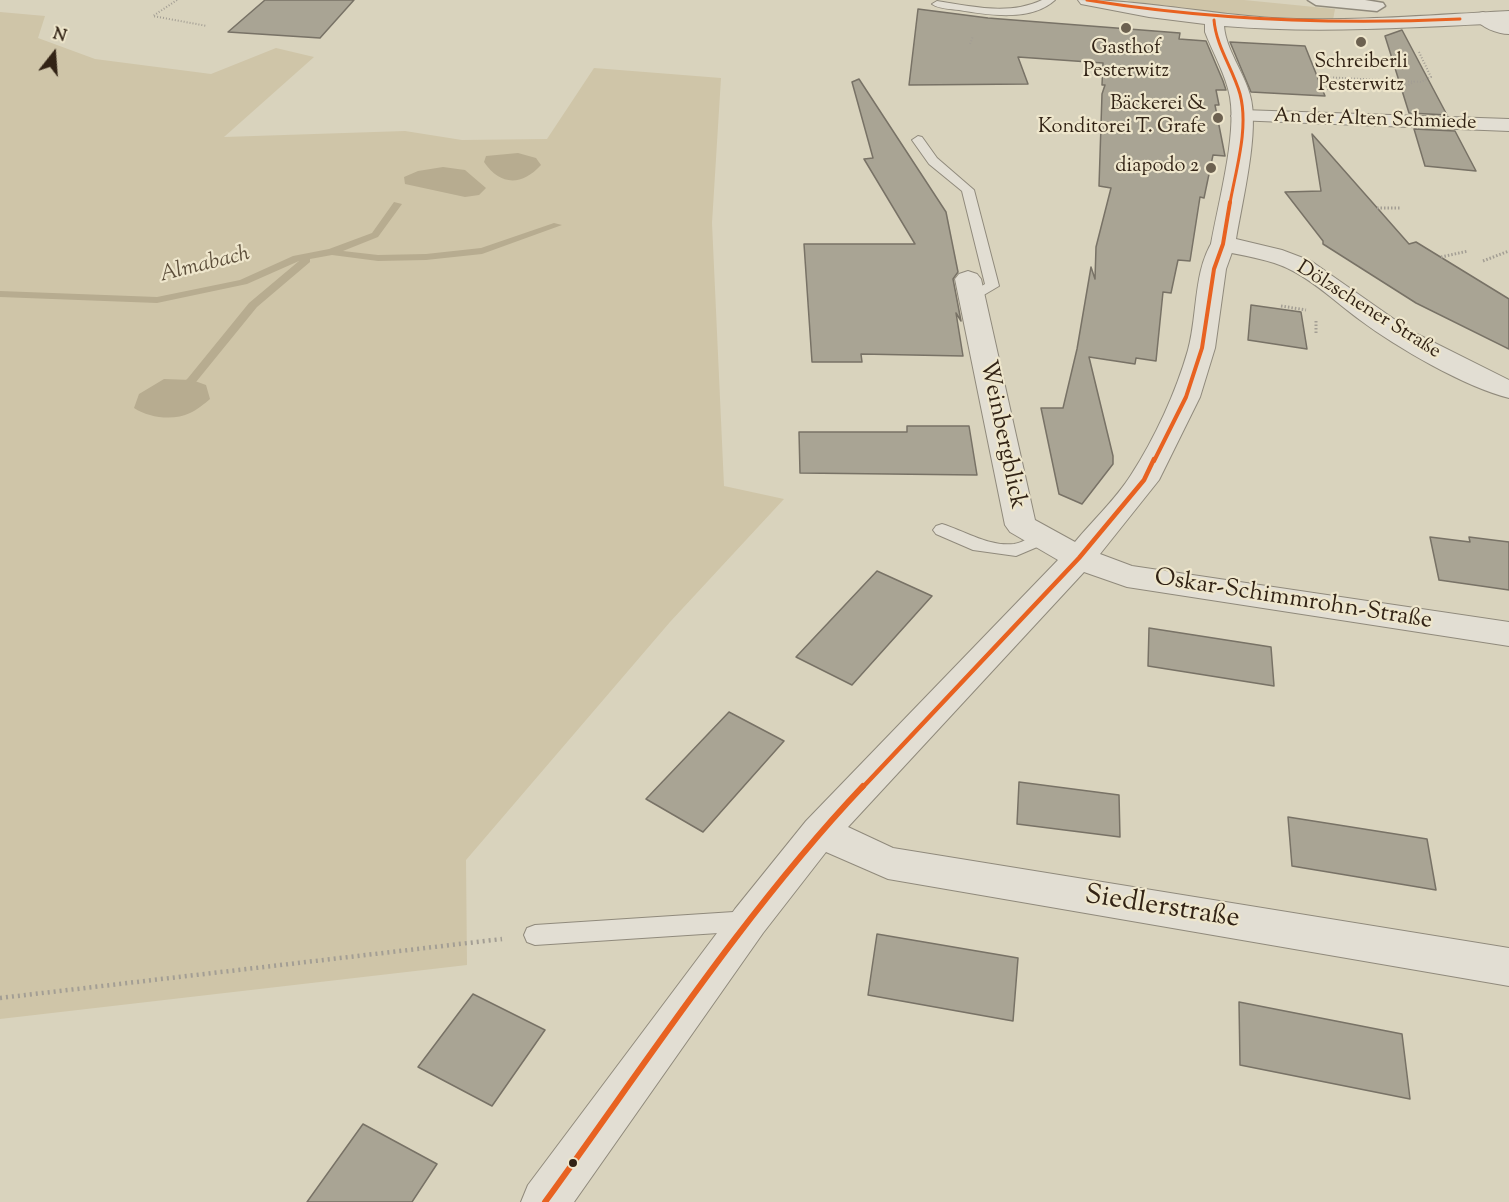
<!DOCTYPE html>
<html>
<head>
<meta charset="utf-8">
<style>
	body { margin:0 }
	#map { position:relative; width:1509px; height:1202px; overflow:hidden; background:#d9d3bd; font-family:"Sorts Mill Goudy",serif }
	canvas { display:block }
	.north { position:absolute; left:24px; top:24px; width:60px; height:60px; -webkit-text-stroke:4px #eee6cc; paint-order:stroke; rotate:17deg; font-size:16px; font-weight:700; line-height:24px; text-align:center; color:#322315 }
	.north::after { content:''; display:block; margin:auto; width:21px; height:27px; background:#322315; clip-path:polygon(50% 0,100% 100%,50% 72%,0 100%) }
</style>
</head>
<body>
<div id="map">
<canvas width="1509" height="1202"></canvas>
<div class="north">N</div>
</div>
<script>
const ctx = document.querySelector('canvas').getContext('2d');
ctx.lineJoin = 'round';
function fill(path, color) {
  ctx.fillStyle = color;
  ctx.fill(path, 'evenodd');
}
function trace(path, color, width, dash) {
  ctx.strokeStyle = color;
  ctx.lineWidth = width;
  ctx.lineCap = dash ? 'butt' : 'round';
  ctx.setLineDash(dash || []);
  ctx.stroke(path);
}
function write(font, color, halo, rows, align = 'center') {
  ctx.font = font + ' "Sorts Mill Goudy",serif';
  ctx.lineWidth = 4.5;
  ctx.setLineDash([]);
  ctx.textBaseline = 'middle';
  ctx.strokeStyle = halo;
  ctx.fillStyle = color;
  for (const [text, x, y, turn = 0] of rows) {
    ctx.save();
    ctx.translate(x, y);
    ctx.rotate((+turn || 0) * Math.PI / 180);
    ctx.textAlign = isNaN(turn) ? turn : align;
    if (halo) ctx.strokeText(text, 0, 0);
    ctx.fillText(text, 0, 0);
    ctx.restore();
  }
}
fill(new Path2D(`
	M 1127,0 L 1244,0 L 1335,9 L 1333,20 L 1274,19 L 1137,4 Z
	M 0,12 L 45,16 L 38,38 L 95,59 L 211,74 L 276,48 L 314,57 L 224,137 L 405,131 L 462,140 L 547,139 L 594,68 L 721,78 L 712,223 L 724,486 L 784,499 L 670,622 L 466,860 L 467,965 L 0,1019 Z`), '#cfc5a8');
fill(new Path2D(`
	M 518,153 L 536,158 L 541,165 C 522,186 500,186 484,162 L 486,156 Z
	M 443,167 L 465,170 L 486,188 L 479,195 L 465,197 L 405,184 L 404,177 L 418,171 Z
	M 164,379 L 192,380 L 206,385 L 210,399 C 204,404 197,410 190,413 C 174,421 149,418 134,408 L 139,394 Z`), '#b7ac90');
fill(new Path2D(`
	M 394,202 L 402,204 L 378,237 L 343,251 L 378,255 L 426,254 L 481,248 L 554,223 L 562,225 L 482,254 L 426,260 L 378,261 L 332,255 L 310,259 L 310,262 L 257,307 L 196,382 L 192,383 L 186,380 L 188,378 L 249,303 L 299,261 L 247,284 L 157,303 L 0,297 L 0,291 L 157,297 L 240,280 L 293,256 L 329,249 L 372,233 Z`), '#b7ac90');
const building = new Path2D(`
	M 265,0 L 354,0 L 320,38 L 228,32 Z
	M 918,9 L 988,18 L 1180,33 L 1179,39 L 1206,41 L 1223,81 L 1226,90 L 1216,90 L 1219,105 L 1215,105 L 1225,156 L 1213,155 L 1204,198 L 1200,197 L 1190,261 L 1178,260 L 1171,293 L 1163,292 L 1156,361 L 1136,358 L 1135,364 L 1089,357 L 1113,456 L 1113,464 L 1082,504 L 1059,494 L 1041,408 L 1063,408 L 1077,349 L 1091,267 L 1095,279 L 1096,247 L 1111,188 L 1099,186 L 1102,94 L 1105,85 L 1102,85 L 1103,63 L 1018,57 L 1028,84 L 909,85 Z
	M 1402,30 L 1447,115 L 1409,113 L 1385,36 Z
	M 1230,42 L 1305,46 L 1325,96 L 1251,92 Z
	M 859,79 L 946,212 L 958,272 L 953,279 L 961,321 L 956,313 L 963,356 L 861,354 L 862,362 L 812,362 L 804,244 L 915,244 L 864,159 L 873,158 L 852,82 Z
	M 1414,129 L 1455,131 L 1476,171 L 1425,166 Z
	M 1312,134 L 1409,244 L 1416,242 L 1509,299 L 1509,349 L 1416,303 L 1323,244 L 1323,241 L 1285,192 L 1321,191 Z
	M 1251,305 L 1301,312 L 1307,349 L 1248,340 Z
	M 907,426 L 969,426 L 977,475 L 800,473 L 799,432 L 907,432 Z
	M 1430,537 L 1470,542 L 1469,537 L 1509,542 L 1509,590 L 1439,580 Z
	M 877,571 L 932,596 L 852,685 L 796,657 Z
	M 1149,628 L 1271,647 L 1274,686 L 1148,666 Z
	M 729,712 L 784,741 L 703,832 L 646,799 Z
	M 1019,782 L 1119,795 L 1120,837 L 1017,824 Z
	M 1288,817 L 1427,839 L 1436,890 L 1292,866 Z
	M 877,934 L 1018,958 L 1013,1021 L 868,995 Z
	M 473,994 L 545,1030 L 492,1106 L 418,1067 Z
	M 1239,1002 L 1402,1034 L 1410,1099 L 1240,1065 Z
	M 363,1124 L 437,1164 L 412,1202 L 307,1202 Z`);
fill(building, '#a9a494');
trace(building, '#787266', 1.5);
const service = new Path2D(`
	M 1042,0 L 1055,0 C 1031,22 988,15 959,10 C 950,9 939,9 932,4 L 937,1 C 971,6 1009,16 1042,0 Z
	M 918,136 L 922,137 L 937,158 L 974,190 L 999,286 L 977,299 L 967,299 L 965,296 L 985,284 L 962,191 L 929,164 L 912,140 Z
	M 942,524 C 965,531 989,547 1014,544 C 1027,542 1035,530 1049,534 L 1052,538 L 1049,542 L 1016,556 L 973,550 L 936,534 L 933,530 L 936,526 Z
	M 749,911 L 757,914 L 760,921 L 757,928 L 749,931 L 535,945 L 527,942 L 524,935 L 527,928 L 535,925 Z`);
const pedestrian = new Path2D(`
	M 1308,0 L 1365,0 L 1383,3 L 1385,6 L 1377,11 L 1316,5 Z`);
const minor = new Path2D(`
	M 1483,12 L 1509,22 L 1509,34 C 1497,34 1481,27 1474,18 L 1476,14 Z
	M 1242,110 L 1509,119 L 1509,131 L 1235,120 L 1231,116 L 1235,112 Z
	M 1223,237 L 1232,239 L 1235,244 L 1226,269 L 1215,348 L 1200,397 L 1159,480 L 1100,554 L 1132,566 L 1509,622 L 1509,646 L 1127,587 L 1084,572 L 848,827 L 893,848 L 1509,948 L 1509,986 L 888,879 L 826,852 L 763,933 L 574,1202 L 521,1202 L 528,1185 L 735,909 L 806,821 L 1058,560 L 1010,532 L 1005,525 L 955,279 L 959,274 L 968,271 L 977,274 L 981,279 L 1035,520 L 1075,542 C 1093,520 1116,499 1131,475 C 1155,438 1176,392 1188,350 C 1198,314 1193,270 1214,239 Z`);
const tertiary = new Path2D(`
	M 1078,0 C 1143,0 1207,14 1272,18 C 1352,22 1430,15 1509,11 L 1509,23 C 1413,27 1320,34 1224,26 C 1226,50 1244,72 1250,95 C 1260,130 1242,202 1236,239 L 1282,250 L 1311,261 L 1411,331 L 1509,380 L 1509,398 C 1465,387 1396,347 1360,320 C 1338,304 1318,284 1293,271 C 1269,258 1241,256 1214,249 L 1211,244 C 1218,204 1237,135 1230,97 C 1226,75 1213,53 1205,32 L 1205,24 L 1149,17 L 1081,4 Z`);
trace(service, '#908a7c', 2);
trace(pedestrian, '#908a7c', 3);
trace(minor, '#908a7c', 2);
trace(tertiary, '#908a7c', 2);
trace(new Path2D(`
	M 177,0 L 153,16 L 207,26
	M 970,44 L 973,36
	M 1328,90 L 1323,77 L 1421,82 L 1431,77 L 1419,52
	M 1401,90 L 1415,81`), '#a39e94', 2, [1, 2]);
trace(new Path2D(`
	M 1377,208 L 1400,208
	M 1441,257 L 1468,251
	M 1483,261 L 1509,251
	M 1281,306 L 1306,310
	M 1316,321 L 1316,333`), '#a39e94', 3, [1.5, 2]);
trace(new Path2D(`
	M 0,998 L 502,939`), '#a39e94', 4.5, [2, 4]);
fill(service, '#e2ded3');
fill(pedestrian, '#e2ded3');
fill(minor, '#e2ded3');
fill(tertiary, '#e2ded3');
trace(new Path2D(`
	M 1087,0 C 1211,20 1334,25 1460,19
	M 1214,20 C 1216,46 1233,69 1240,94 C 1249,128 1236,169 1230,203`), '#e86221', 3);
trace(new Path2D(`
	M 1154,461 L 1186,397 L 1202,348 L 1214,269 L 1223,244 L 1230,202`), '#e86221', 4);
trace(new Path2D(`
	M 862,788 L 1079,558 L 1144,480 L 1154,459`), '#e86221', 4.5);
trace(new Path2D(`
	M 545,1202 C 647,1062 744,912 863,786`), '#e86221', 6);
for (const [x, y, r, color] of [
	[1126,28,6,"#6c6150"],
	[1361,42,6,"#6c6150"],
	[1218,118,6,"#6c6150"],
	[1211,168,6,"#6c6150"],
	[573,1163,5,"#322315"]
]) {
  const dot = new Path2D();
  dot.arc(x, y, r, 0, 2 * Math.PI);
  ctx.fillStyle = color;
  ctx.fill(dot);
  trace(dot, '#eee6cc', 2);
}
write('20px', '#322315', '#eee6cc', [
	["Gasthof",1126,50],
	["Pesterwitz",1126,73],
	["Schreiberli",1361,64],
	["Pesterwitz",1361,87],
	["Bäckerei &",1206,106,"right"],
	["Konditorei T. Grafe",1206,129,"right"],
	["diapodo 2",1199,168,"right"]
]);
write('20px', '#322315', '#eee6cc', [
	["An der Alten Schmiede",1375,121,2],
	["Dölzschener Straße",1368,311,32]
]);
write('italic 22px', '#5b4d39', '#eee6cc', [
	["Almabach",205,266,-14]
]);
write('24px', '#322315', '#eee6cc', [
	["Weinbergblick",1001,435,78],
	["Oskar-Schimmrohn-Straße",1293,601,9]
]);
write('28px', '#322315', '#eee6cc', [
	["Siedlerstraße",1162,909,9]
]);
</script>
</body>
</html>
